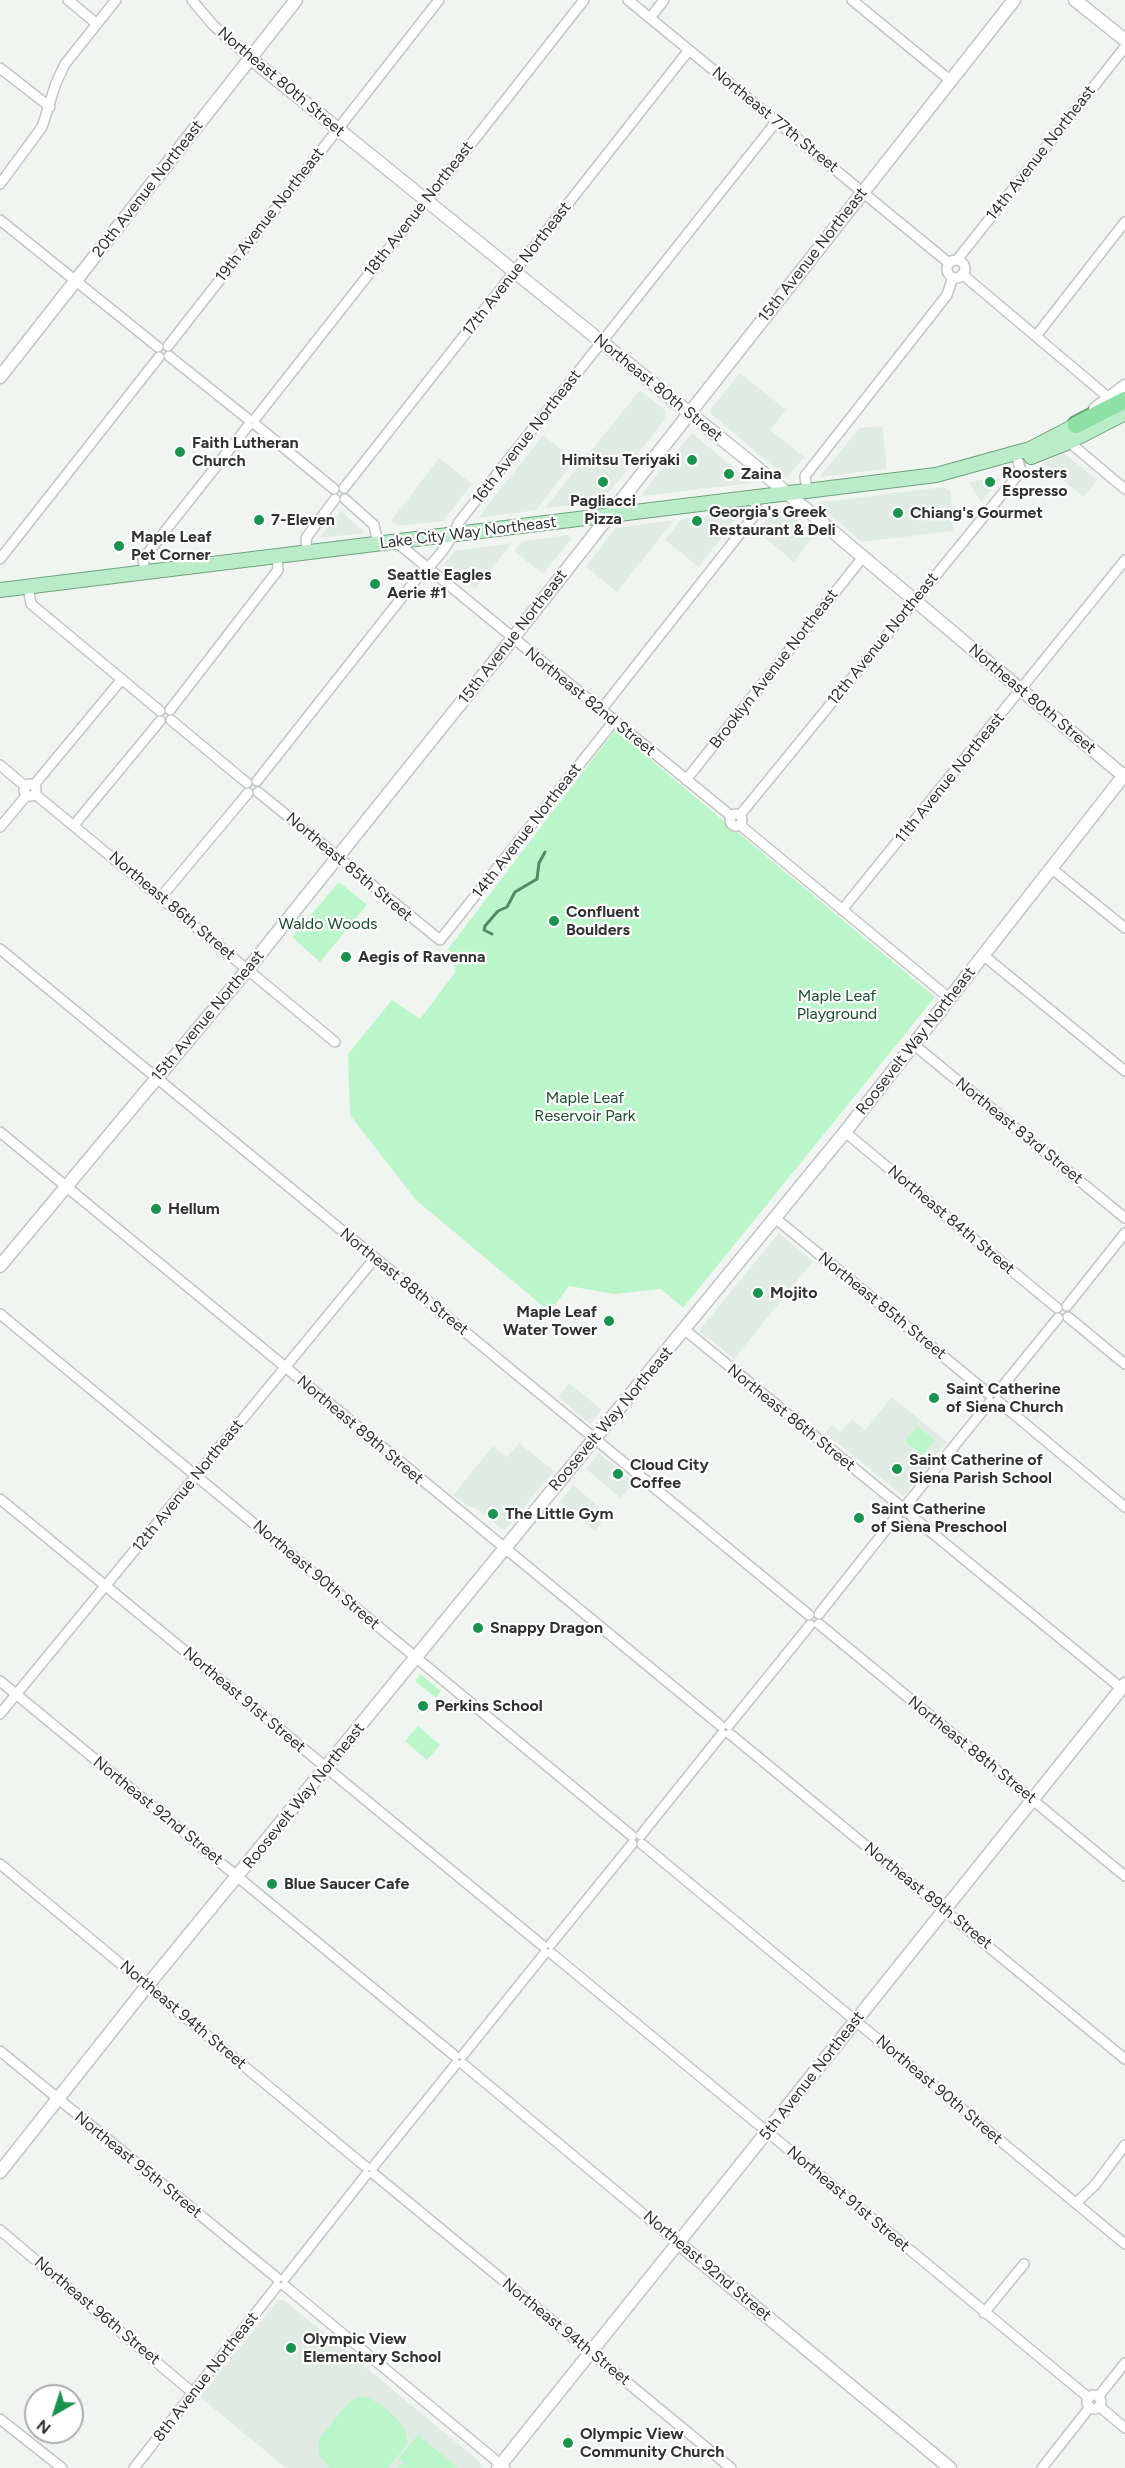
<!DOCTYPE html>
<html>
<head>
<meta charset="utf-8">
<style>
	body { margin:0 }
	#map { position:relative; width:1125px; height:2468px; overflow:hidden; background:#f0f5f1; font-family:Figtree,sans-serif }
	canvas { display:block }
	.north { position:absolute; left:24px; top:2384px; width:60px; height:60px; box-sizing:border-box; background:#fff; border:2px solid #adadad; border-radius:50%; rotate:219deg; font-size:16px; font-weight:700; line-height:24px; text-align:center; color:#313331 }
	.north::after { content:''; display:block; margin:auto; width:21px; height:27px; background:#1a934f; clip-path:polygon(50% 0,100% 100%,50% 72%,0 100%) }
</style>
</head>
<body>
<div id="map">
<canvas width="1125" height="2468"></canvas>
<div class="north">N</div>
</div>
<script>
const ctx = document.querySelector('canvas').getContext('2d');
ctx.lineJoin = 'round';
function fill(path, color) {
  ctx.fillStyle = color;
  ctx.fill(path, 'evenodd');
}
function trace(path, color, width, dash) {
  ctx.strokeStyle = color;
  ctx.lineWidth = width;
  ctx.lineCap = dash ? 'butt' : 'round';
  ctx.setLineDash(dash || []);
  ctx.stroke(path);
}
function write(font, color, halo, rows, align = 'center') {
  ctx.font = font + ' Figtree,sans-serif';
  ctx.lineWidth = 4.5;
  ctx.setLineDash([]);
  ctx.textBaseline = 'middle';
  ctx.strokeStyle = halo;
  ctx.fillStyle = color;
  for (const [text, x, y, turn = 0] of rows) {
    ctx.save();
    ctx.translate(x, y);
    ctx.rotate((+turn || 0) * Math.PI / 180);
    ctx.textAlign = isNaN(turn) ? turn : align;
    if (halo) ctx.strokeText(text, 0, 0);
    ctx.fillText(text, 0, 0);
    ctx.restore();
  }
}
fill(new Path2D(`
	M 740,373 L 786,410 L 770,430 L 804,457 L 787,478 L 711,414 L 710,410 Z
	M 640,390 L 666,411 L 665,419 L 637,455 L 639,457 L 599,503 L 545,508 Z
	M 882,426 L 887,469 L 820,477 L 859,428 Z
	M 692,433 L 752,483 L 643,496 L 643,492 Z
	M 543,435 L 575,461 L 572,464 L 536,510 L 478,518 Z
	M 1064,453 L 1097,480 L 1084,497 L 1043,463 Z
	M 439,458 L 472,484 L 443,521 L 398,526 L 391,521 Z
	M 1001,478 L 981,502 L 969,482 L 985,479 Z
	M 943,487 L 951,491 L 953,531 L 862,542 L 816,503 Z
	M 780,508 L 815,534 L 794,562 L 757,531 L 773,511 Z
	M 341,511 L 365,533 L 319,538 Z
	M 741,512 L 699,567 L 665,540 L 682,519 Z
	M 674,520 L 617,592 L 586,567 L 615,528 Z
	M 568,535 L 572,538 L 543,574 L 514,551 L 522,541 Z
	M 512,543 L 475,589 L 444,564 L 455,551 Z
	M 779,1233 L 813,1261 L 734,1359 L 700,1331 L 701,1328 Z
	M 569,1383 L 602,1410 L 592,1422 L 590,1424 L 558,1397 Z
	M 892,1397 L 947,1442 L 903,1496 L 825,1433 L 831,1425 L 841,1432 L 852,1419 L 865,1430 Z
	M 519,1443 L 554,1471 L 504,1531 L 476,1508 L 468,1506 L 453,1495 L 493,1446 L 507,1457 Z
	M 599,1453 L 634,1482 L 621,1498 L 586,1469 Z
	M 573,1485 L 608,1514 L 595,1531 L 560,1502 Z
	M 278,2300 L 284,2300 L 479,2461 L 483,2468 L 286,2468 L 200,2397 Z`), '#e0ece3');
fill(new Path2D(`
	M 615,730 L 935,997 L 683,1308 L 661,1289 L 614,1294 L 569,1286 L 550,1312 L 416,1200 L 350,1115 L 348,1054 L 392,1000 L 420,1019 L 456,971 L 448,949 Z
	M 339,882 L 367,905 L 320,962 L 292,937 Z
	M 917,1426 L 935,1440 L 922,1455 L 905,1441 Z
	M 420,1674 L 441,1691 L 436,1698 L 415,1681 Z
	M 418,1726 L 440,1745 L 427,1760 L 405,1741 Z
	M 361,2396 C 375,2397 411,2425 407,2441 C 405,2450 393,2460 387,2468 L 330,2468 L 319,2455 L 318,2440 L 349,2402 Z
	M 418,2435 L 458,2468 L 397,2468 L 404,2463 L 398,2459 Z`), '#baf6c9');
trace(new Path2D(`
	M 492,934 L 484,930 L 485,926 L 498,911 L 507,907 L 515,892 L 537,879 L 539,863 L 545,852`), '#568a66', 3);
const street = new Path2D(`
	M 68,0 L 97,24
	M 192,0 L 213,25 L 250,58
	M 628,0 L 949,263
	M 852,0 L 951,81
	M 650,18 L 664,0
	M 0,68 L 50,107
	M 0,184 L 42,127 L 56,83 L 65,64 L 116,0
	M 0,220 L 158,347
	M 957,260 L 1125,47
	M947 269a9 9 0 1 1 18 0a9 9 0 1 1-18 0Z
	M 962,274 L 1109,398
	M 1036,336 L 1125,222
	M 168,346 L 439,0
	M 169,356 L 248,419
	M 255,419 L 584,0
	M 256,425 L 334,489
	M 1069,442 L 1125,489
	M 344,488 L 689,50
	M 807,491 L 805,476 L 947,295 L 953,277
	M 345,499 L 374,525 L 378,544
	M 395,541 L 731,816
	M 307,552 L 306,538 L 335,499
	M 0,559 L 159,357
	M 145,572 L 143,559 L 248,426
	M 28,587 L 31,604 L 160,711
	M 170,710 L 278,570 L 277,556
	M 601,710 L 757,512 L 754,497
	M 171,720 L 247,783
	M 0,765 L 26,787
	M 686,780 L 863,557
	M 257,781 L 418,577 C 435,562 451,542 459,522 L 776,122
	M24 790a6 6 0 1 1 12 0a6 6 0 1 1-12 0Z
	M 34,785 L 122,679
	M 258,792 L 440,940 L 614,721
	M 35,794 L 335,1042
	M730 820a6 6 0 1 1 12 0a6 6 0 1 1-12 0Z
	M 740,815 L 1021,471 L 1018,461
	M 74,825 L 160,721
	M 740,825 L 949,998
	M 0,827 L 27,795
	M 1051,868 L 1125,928
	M 161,897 L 248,793
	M 842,910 L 1125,560
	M 0,949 L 809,1615
	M 983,955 L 1125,1071
	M 913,1044 L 1125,1218
	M 0,1132 L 721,1726
	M 845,1132 L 1057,1308
	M 775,1218 L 989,1394
	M 1067,1306 L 1125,1233
	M 0,1314 L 632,1836
	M 1068,1317 L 1125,1364
	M 685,1330 L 899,1505
	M 997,1393 L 1058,1318
	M 998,1401 L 1125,1507
	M 0,1499 L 543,1946
	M 907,1504 L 990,1402
	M 908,1513 L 1121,1688
	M 819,1614 L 899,1513
	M 819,1624 L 1125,1876
	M 0,1681 L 455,2056
	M 0,1714 L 375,1258
	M 729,1725 L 810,1625
	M 730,1734 L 1125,2059
	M 641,1835 L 722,1734
	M 642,1844 L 1125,2244
	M 0,1864 L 366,2167
	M 551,1944 L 632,1844
	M 551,1953 L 1089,2398
	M 0,2051 L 277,2278
	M 463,2055 L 545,1953
	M 463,2064 L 678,2243
	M 373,2167 L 456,2064
	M 374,2174 L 731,2468
	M 1076,2203 L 1095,2185 L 1125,2145
	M 0,2230 L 193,2393
	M 285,2278 L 366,2175
	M 285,2286 L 505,2468
	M 984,2313 L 1024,2264
	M1087 2402a7 7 0 1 1 14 0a7 7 0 1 1-14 0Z
	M 1098,2397 L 1125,2363
	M 1099,2406 L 1125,2428
	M 0,2419 L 62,2468
	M 134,2468 L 277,2286
	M 1042,2468 L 1090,2407`);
const secondary = new Path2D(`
	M 1075,0 L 1125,40
	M 250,58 L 744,457 L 1125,777
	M 0,377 L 296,0
	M 1095,409 L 1125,386
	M 0,1266 L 252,964 L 513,638 L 1014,0
	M 0,2172 L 147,1986 L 845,1132 L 1125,774
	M 678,2243 L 950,2468
	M 498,2468 L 1125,1684`);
const primary = new Path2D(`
	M 1031,457 L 1069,442 L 1125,413
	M 0,590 L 936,475 L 1030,449 L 1076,425`);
const highway = new Path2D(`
	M 1076,425 L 1125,400`);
trace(street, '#c2c6c3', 12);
trace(secondary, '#c2c6c3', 15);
trace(primary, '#6da37c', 16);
trace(highway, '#6da37c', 20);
trace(street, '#fff', 9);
trace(secondary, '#fff', 12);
trace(primary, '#bbecc9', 14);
trace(highway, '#8ee0a5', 16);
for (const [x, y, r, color] of [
	[180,452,6,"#1a934f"],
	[692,460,6,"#1a934f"],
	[729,474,6,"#1a934f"],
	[603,482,6,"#1a934f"],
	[990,482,6,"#1a934f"],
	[898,513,6,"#1a934f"],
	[259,520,6,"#1a934f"],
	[697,521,6,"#1a934f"],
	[119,546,6,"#1a934f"],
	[375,584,6,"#1a934f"],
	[554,921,6,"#1a934f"],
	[346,957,6,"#1a934f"],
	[156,1209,6,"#1a934f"],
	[758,1293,6,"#1a934f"],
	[609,1321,6,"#1a934f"],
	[934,1398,6,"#1a934f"],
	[897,1469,6,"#1a934f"],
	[618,1474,6,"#1a934f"],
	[493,1514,6,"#1a934f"],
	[859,1518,6,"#1a934f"],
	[478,1628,6,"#1a934f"],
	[423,1706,6,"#1a934f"],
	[272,1884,6,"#1a934f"],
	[291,2348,6,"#1a934f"],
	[568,2443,6,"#1a934f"]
]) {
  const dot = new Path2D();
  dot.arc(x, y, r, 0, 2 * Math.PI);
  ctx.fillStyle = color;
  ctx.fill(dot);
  trace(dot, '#fff', 2);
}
write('16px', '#313331', '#fff', [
	["Northeast 80th Street",281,82,40],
	["Northeast 77th Street",775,120,39],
	["14th Avenue Northeast",1041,153,-52],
	["20th Avenue Northeast",148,189,-52],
	["18th Avenue Northeast",419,209,-52],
	["19th Avenue Northeast",270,215,-52],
	["15th Avenue Northeast",813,255,-52],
	["17th Avenue Northeast",517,269,-52],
	["Northeast 80th Street",658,388,39],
	["16th Avenue Northeast",527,437,-52],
	["Lake City Way Northeast",468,533,-7],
	["15th Avenue Northeast",513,637,-52],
	["12th Avenue Northeast",883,639,-51],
	["Brooklyn Avenue Northeast",774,669,-52],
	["Northeast 80th Street",1032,699,40],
	["Northeast 82nd Street",590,702,39],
	["11th Avenue Northeast",950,778,-51],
	["14th Avenue Northeast",527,831,-52],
	["Northeast 85th Street",349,867,40],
	["Northeast 86th Street",172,906,40],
	["15th Avenue Northeast",208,1016,-50],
	["Roosevelt Way Northeast",916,1041,-52],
	["Northeast 83rd Street",1019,1131,39],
	["Northeast 84th Street",951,1220,40],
	["Northeast 88th Street",404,1282,39],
	["Northeast 85th Street",882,1306,39],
	["Northeast 86th Street",791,1418,39],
	["Roosevelt Way Northeast",611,1419,-50],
	["Northeast 89th Street",360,1430,40],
	["12th Avenue Northeast",188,1486,-51],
	["Northeast 90th Street",316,1575,40],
	["Northeast 91st Street",244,1700,40],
	["Northeast 88th Street",972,1750,39],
	["Roosevelt Way Northeast",304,1796,-51],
	["Northeast 92nd Street",158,1811,39],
	["Northeast 89th Street",928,1896,39],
	["Northeast 94th Street",183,2015,40],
	["5th Avenue Northeast",812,2076,-52],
	["Northeast 90th Street",939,2090,40],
	["Northeast 95th Street",138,2165,39],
	["Northeast 91st Street",848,2199,40],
	["Northeast 92nd Street",707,2266,40],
	["Northeast 96th Street",97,2311,40],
	["Northeast 94th Street",566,2332,39],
	["8th Avenue Northeast",206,2377,-52]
]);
write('bold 16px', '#313331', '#fff', [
	["Faith Lutheran",192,443],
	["Church",192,461],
	["Himitsu Teriyaki",680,460,"right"],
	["Roosters",1002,473],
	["Espresso",1002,491],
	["Zaina",741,474],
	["Pagliacci",603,501,"center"],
	["Pizza",603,519,"center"],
	["Georgia's Greek",709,512],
	["Restaurant & Deli",709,530],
	["Chiang's Gourmet",910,513],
	["7-Eleven",271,520],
	["Maple Leaf",131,537],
	["Pet Corner",131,555],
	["Seattle Eagles",387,575],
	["Aerie #1",387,593],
	["Confluent",566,912],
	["Boulders",566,930],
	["Aegis of Ravenna",358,957],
	["Hellum",168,1209],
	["Mojito",770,1293],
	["Maple Leaf",597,1312,"right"],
	["Water Tower",597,1330,"right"],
	["Saint Catherine",946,1389],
	["of Siena Church",946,1407],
	["Saint Catherine of",909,1460],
	["Siena Parish School",909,1478],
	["Cloud City",630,1465],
	["Coffee",630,1483],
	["Saint Catherine",871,1509],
	["of Siena Preschool",871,1527],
	["The Little Gym",505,1514],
	["Snappy Dragon",490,1628],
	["Perkins School",435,1706],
	["Blue Saucer Cafe",284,1884],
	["Olympic View",303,2339],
	["Elementary School",303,2357],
	["Olympic View",580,2434],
	["Community Church",580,2452]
], 'left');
write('16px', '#194f2d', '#fff', [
	["Waldo Woods",328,924],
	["Maple Leaf",837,996],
	["Playground",837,1014],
	["Maple Leaf",585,1098],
	["Reservoir Park",585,1116]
]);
</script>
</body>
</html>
